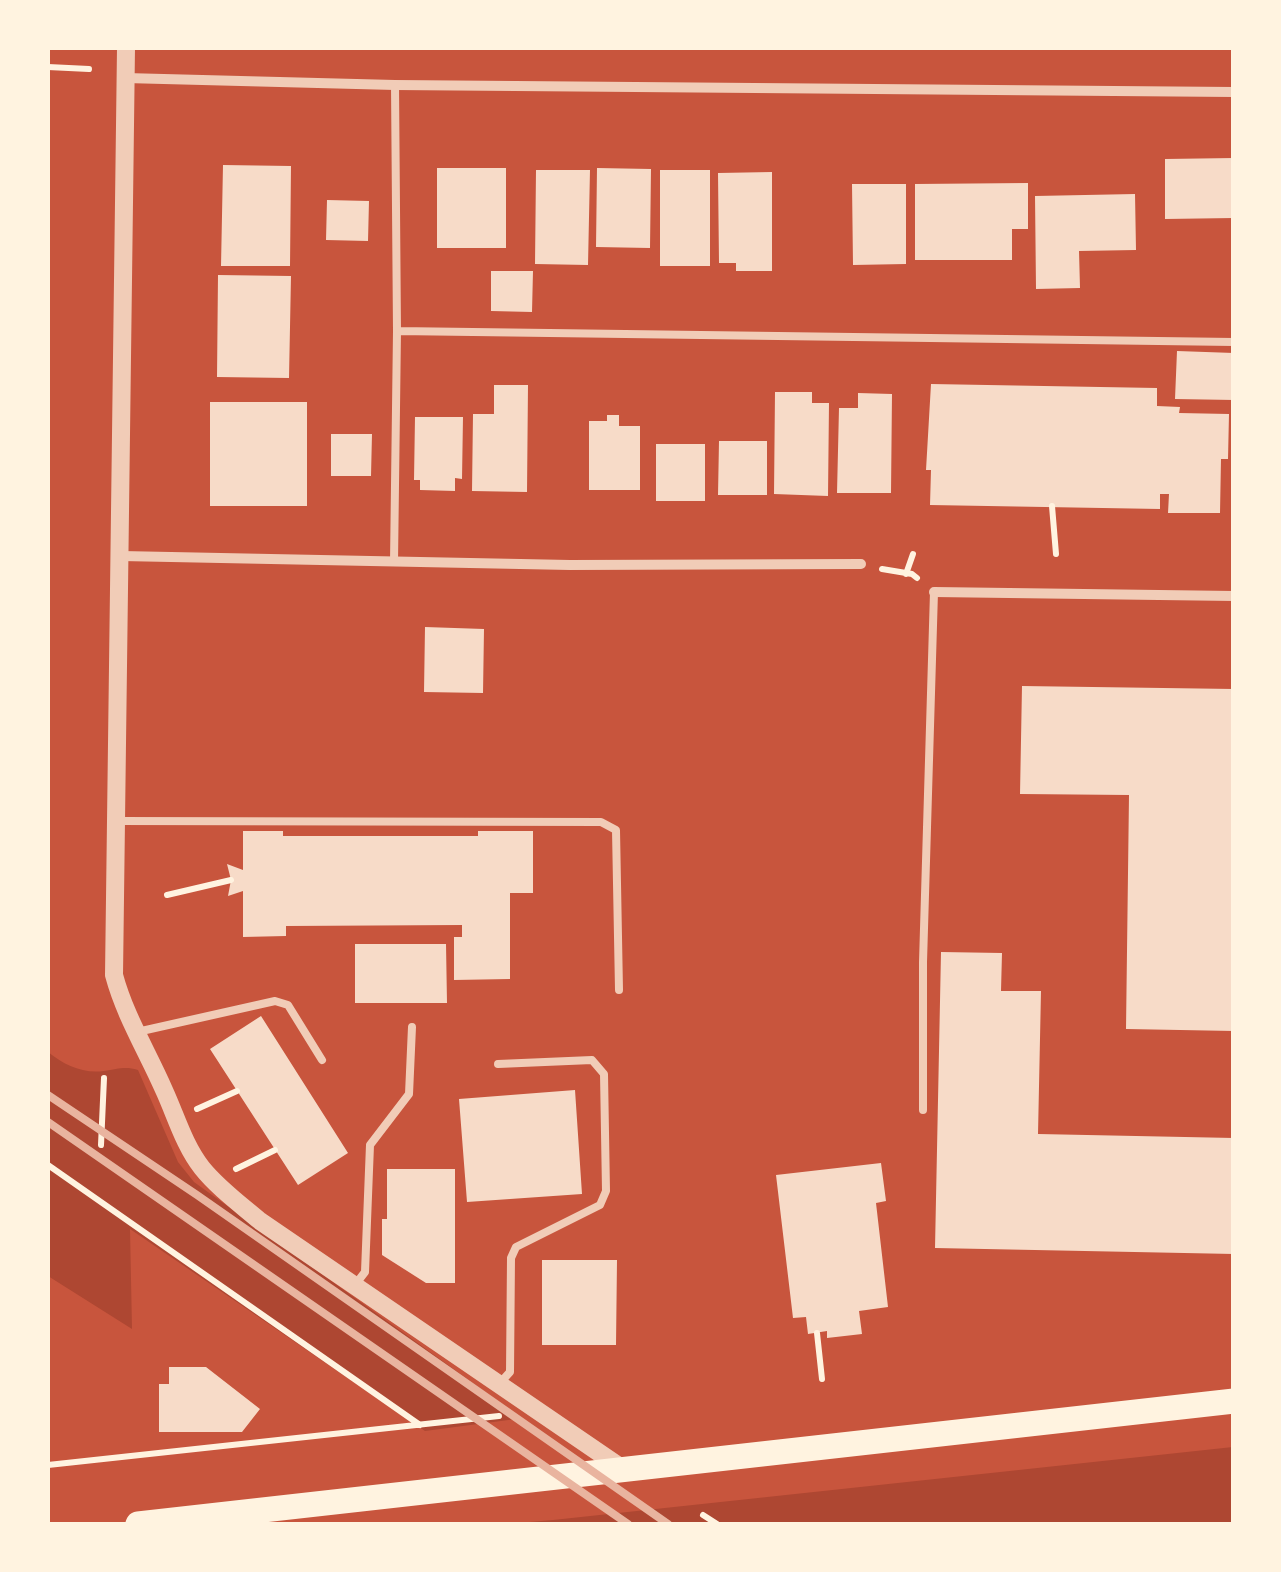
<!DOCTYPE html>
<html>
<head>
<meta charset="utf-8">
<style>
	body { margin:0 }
	#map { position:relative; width:1281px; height:1572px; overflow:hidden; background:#c8553d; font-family:Quicksand,sans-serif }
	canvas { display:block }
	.frame { position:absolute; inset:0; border:50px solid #fff3e0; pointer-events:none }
</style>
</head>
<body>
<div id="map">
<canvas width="1281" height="1572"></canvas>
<div class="frame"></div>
</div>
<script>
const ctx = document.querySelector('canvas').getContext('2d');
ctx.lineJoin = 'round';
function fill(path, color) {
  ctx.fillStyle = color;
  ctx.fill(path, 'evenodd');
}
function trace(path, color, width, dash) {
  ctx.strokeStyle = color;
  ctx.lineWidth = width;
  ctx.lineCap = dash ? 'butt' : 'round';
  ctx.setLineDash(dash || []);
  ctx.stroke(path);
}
fill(new Path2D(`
	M 48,1052 C 64,1065 83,1074 104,1071 C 118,1069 125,1066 138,1070 L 178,1162 L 194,1182 L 516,1414 L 516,1419 L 425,1431 L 130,1229 L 132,1329 L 48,1276 Z
	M 1233,1447 L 1233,1524 L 506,1524 L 553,1520 Z`), '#ae4732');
fill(new Path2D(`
	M 1234,158 L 1234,218 L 1165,219 L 1165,159 Z
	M 223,165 L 291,166 L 290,266 L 221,266 Z
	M 437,168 L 506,168 L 506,248 L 437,248 Z
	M 597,168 L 651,169 L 650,248 L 596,247 Z
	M 536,170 L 590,170 L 588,265 L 535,264 Z
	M 660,170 L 710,170 L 710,266 L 660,266 Z
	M 772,172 L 772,271 L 736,271 L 736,263 L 719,263 L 718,173 Z
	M 1028,183 L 1028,229 L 1012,229 L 1012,260 L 915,260 L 915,184 Z
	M 852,184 L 906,184 L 906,264 L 853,265 Z
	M 1135,194 L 1136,250 L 1079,251 L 1080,288 L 1036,289 L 1035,196 Z
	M 327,200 L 369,201 L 368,241 L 326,240 Z
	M 491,271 L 533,271 L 532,312 L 491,311 Z
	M 218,275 L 291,276 L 289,378 L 217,377 Z
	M 1177,351 L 1234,353 L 1234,400 L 1175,399 Z
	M 931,384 L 1157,388 L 1157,406 L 1180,407 L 1179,413 L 1229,414 L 1228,459 L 1221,459 L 1220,513 L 1168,513 L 1169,494 L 1160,494 L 1160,509 L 930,505 L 931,470 L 926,470 Z
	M 494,385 L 528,385 L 527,492 L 472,491 L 473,414 L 494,414 Z
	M 775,392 L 812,392 L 812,403 L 829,403 L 828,496 L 774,494 Z
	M 858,393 L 892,394 L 891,493 L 837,493 L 839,408 L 858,408 Z
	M 210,402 L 307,402 L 307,506 L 210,506 Z
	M 607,415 L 619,415 L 619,426 L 640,426 L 640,490 L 589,490 L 589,421 L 607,421 Z
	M 415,417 L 463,417 L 462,479 L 455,478 L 455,491 L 420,490 L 420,480 L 414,480 Z
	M 331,434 L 372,434 L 371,476 L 331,476 Z
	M 719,441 L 767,441 L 767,495 L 718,495 Z
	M 656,444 L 705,444 L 705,501 L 656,501 Z
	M 425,627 L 484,629 L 483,693 L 424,692 Z
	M 1022,686 L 1234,689 L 1234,1031 L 1126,1029 L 1129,795 L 1020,794 Z
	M 243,831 L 283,831 L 283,836 L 478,836 L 478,831 L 533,831 L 533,893 L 510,893 L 510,979 L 454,980 L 454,937 L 462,937 L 462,925 L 286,926 L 286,936 L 243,937 L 243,891 L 228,896 L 231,880 L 227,864 L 243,870 Z
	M 355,944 L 446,944 L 447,1003 L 355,1003 Z
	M 941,952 L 1002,953 L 1001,991 L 1041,991 L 1038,1134 L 1234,1138 L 1234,1254 L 935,1248 Z
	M 261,1016 L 348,1153 L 298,1185 L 210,1049 Z
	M 575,1090 L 582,1194 L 467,1202 L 459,1099 Z
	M 881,1163 L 886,1201 L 876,1203 L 888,1307 L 859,1311 L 862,1334 L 827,1338 L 827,1331 L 808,1334 L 806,1317 L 793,1318 L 776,1175 Z
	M 387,1169 L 455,1169 L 455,1283 L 426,1283 L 382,1255 L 382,1219 L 387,1219 Z
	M 542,1260 L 617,1260 L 616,1345 L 542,1345 Z
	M 169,1367 L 206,1367 L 260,1409 L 242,1432 L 159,1432 L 159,1384 L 169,1384 Z`), '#f7dbc8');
trace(new Path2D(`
	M 48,67 L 89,69
	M 1052,506 L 1056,554
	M 882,569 L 912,574 L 917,578
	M 906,574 L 913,554
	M 167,895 L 231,880
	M 197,1109 L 237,1091
	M 101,1145 L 104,1078
	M 48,1165 L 420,1425
	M 236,1169 L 275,1150
	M 817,1333 L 822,1379
	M 48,1465 L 499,1416
	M 703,1515 L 717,1524`), '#fff3e0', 6);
trace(new Path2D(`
	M 395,85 L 397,331
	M 394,562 L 397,331 L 1234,342
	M 118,821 L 601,822 L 616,830 L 619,990
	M 137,1032 L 275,1001 L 288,1005 L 322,1060
	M 498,1064 L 592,1060 L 604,1074 L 606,1191 L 600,1205 L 516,1247 L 511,1258 L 510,1372 L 499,1384
	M 923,1110 L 923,962 L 934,592
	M 355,1285 L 365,1272 L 370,1145 L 409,1094 L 412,1027`), '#f1ccb7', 8);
trace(new Path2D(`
	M 125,78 L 395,85 L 1234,92
	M 121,556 L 570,565 L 861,564
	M 934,592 L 1234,596`), '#f1ccb7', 10);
trace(new Path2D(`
	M 126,48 L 114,975 C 125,1016 147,1051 164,1090 C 176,1116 184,1145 202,1168 C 218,1188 240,1204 260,1221 L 623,1469`), '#f1ccb7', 18);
trace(new Path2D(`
	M 138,1524 L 1234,1401`), '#fff3e0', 25);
trace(new Path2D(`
	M 48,1095 L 197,1195 L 668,1524
	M 48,1122 L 628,1524`), '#e9b49f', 8);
</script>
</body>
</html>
